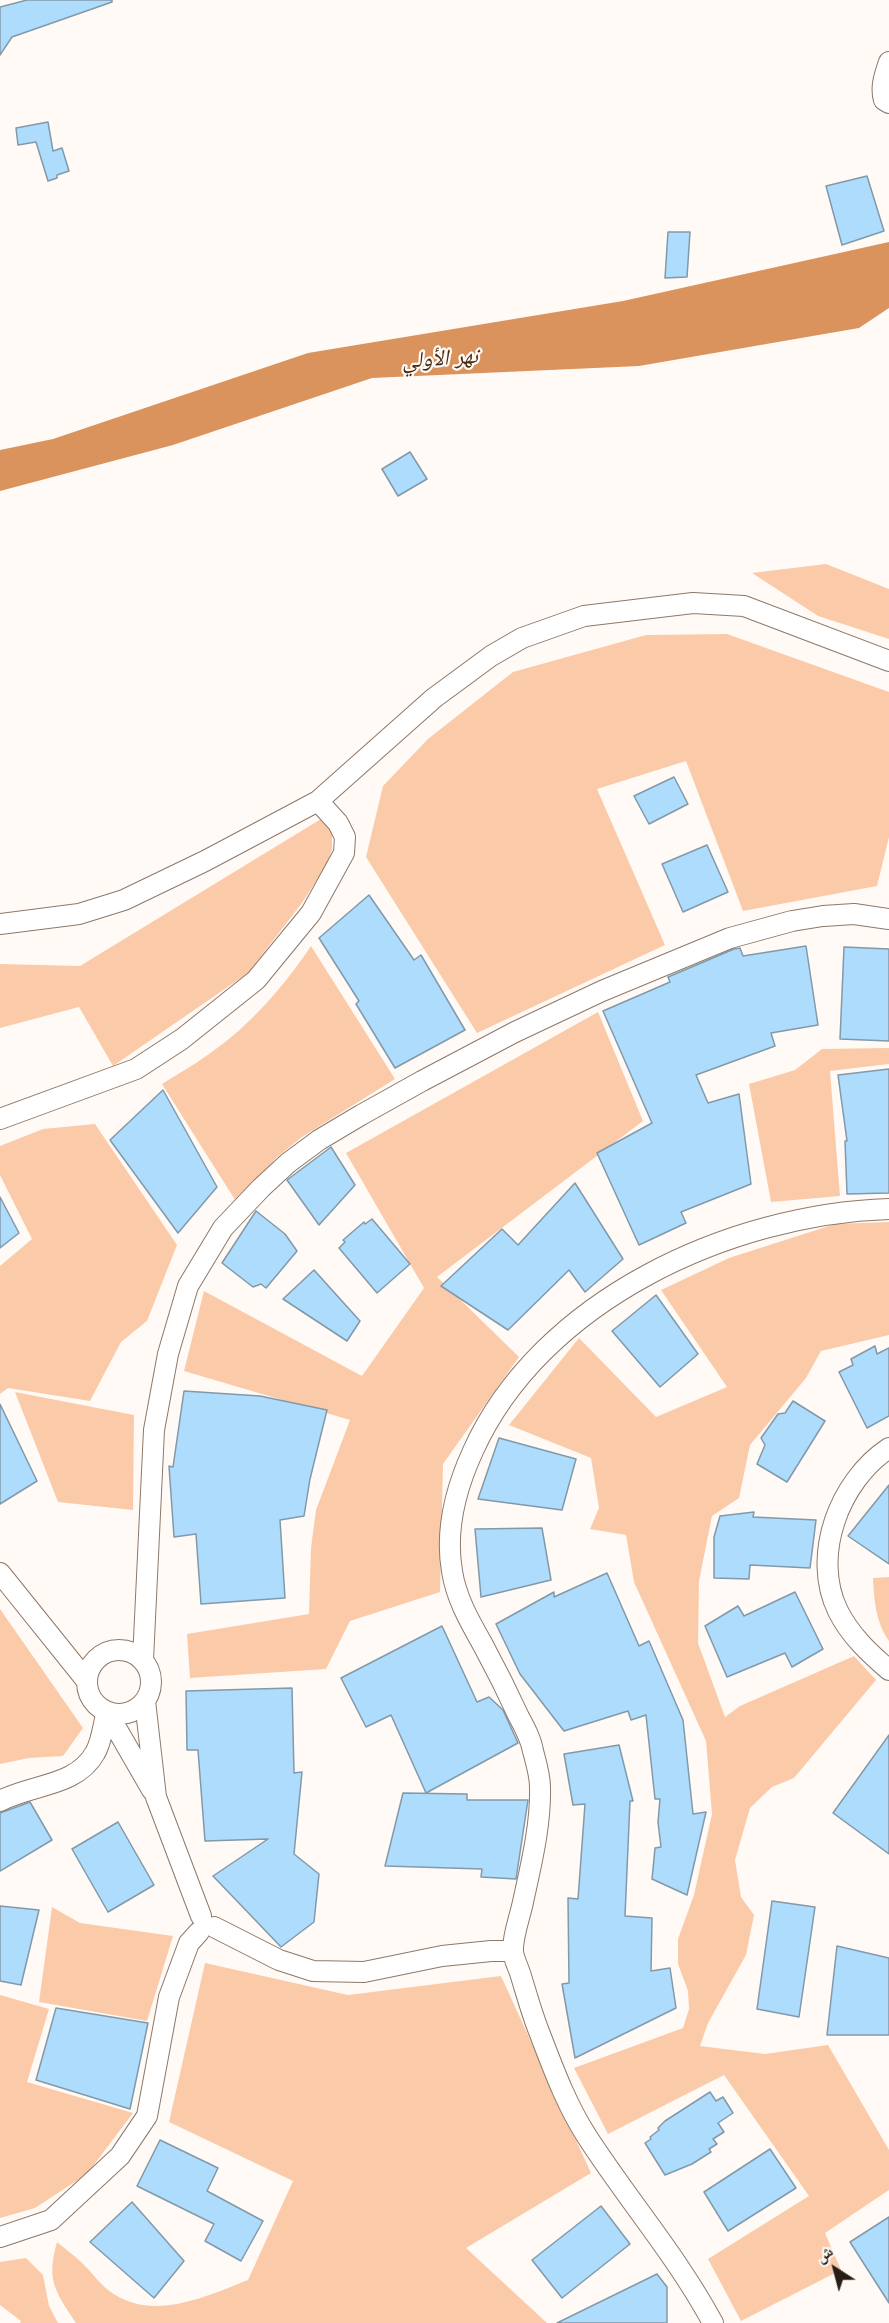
<!DOCTYPE html>
<html>
<head>
<meta charset="utf-8">
<style>
	body { margin:0 }
	#map { position:relative; width:889px; height:2323px; overflow:hidden; background:#fffaf6; font-family:Helvetica,"Noto Naskh Arabic",sans-serif }
	canvas { display:block }
	.north { position:absolute; left:805px; top:2239px; width:60px; height:60px; -webkit-text-stroke:4px #fffaf6; paint-order:stroke; rotate:324deg; font-size:16px; font-weight:700; line-height:24px; text-align:center; color:#271e18 }
	.north::after { content:''; display:block; margin:auto; width:21px; height:27px; background:#271e18; clip-path:polygon(50% 0,100% 100%,50% 72%,0 100%) }
</style>
</head>
<body>
<div id="map">
<canvas width="889" height="2323"></canvas>
<div class="north">ش</div>
</div>
<script>
const ctx = document.querySelector('canvas').getContext('2d');
ctx.lineJoin = 'round';
function fill(path, color) {
  ctx.fillStyle = color;
  ctx.fill(path, 'evenodd');
}
function trace(path, color, width, dash) {
  ctx.strokeStyle = color;
  ctx.lineWidth = width;
  ctx.lineCap = dash ? 'butt' : 'round';
  ctx.setLineDash(dash || []);
  ctx.stroke(path);
}
function write(font, color, halo, rows, align = 'center') {
  ctx.font = font + ' Helvetica,"Noto Naskh Arabic",sans-serif';
  ctx.lineWidth = 4.5;
  ctx.setLineDash([]);
  ctx.textBaseline = 'middle';
  ctx.strokeStyle = halo;
  ctx.fillStyle = color;
  for (const [text, x, y, turn = 0] of rows) {
    ctx.save();
    ctx.translate(x, y);
    ctx.rotate((+turn || 0) * Math.PI / 180);
    ctx.textAlign = isNaN(turn) ? turn : align;
    if (halo) ctx.strokeText(text, 0, 0);
    ctx.fillText(text, 0, 0);
    ctx.restore();
  }
}
fill(new Path2D(`
	M 826,564 L 889,589 L 889,639 L 818,616 L 752,573 Z
	M 727,634 L 889,692 L 889,837 L 877,886 L 743,911 L 686,761 L 597,789 L 665,945 L 477,1033 L 366,857 L 383,786 L 428,739 L 513,672 L 646,635 Z
	M 321,819 L 332,833 L 332,849 L 328,862 L 302,903 L 248,973 L 113,1066 L 79,1007 L 0,1028 L 0,964 L 80,966 Z
	M 311,946 L 395,1079 L 302,1137 L 276,1158 L 237,1203 L 162,1084 C 177,1074 194,1065 209,1054 C 250,1026 284,986 311,946 Z
	M 598,1012 L 643,1121 L 437,1277 L 519,1357 L 443,1464 L 440,1592 L 350,1621 L 326,1669 L 190,1678 L 187,1634 L 309,1614 L 311,1548 L 316,1510 L 350,1420 L 184,1371 L 204,1291 L 362,1376 L 424,1288 L 346,1153 Z
	M 889,1048 L 889,1064 L 830,1071 L 840,1196 L 771,1202 L 749,1084 L 795,1070 L 822,1049 Z
	M 95,1124 L 177,1245 L 147,1321 L 121,1342 L 90,1401 L 8,1388 L 0,1394 L 0,1266 L 32,1239 L 0,1175 L 0,1146 L 43,1129 Z
	M 889,1222 L 889,1335 L 821,1351 L 806,1378 L 750,1445 L 739,1498 L 712,1516 L 699,1581 L 698,1643 L 725,1717 L 740,1706 L 854,1656 L 876,1680 L 794,1778 L 772,1787 L 750,1808 L 735,1860 L 741,1897 L 754,1915 L 746,1955 L 708,2023 L 700,2046 L 765,2054 L 828,2045 L 889,2150 L 889,2190 L 825,2233 L 841,2270 L 741,2321 L 708,2259 L 809,2196 L 724,2075 L 608,2134 L 574,2068 L 683,2028 L 689,2009 L 688,1991 L 678,1964 L 678,1939 L 694,1895 L 712,1814 L 706,1741 L 634,1582 L 626,1535 L 590,1529 L 599,1508 L 591,1458 L 509,1425 L 579,1338 L 656,1417 L 727,1387 L 661,1290 L 729,1258 L 835,1224 Z
	M 15,1392 L 134,1415 L 133,1510 L 58,1502 Z
	M 889,1577 L 889,1641 C 876,1623 874,1600 873,1578 Z
	M 0,1609 L 83,1728 L 63,1756 L 29,1758 L 0,1764 Z
	M 52,1907 L 80,1923 L 173,1936 L 147,2021 L 39,2002 Z
	M 205,1963 L 348,1995 L 501,1976 L 591,2173 L 466,2248 L 547,2323 L 76,2323 C 55,2291 46,2281 57,2242 C 65,2249 74,2255 82,2263 C 91,2271 98,2282 108,2290 C 150,2323 205,2297 248,2280 L 293,2181 L 169,2122 Z
	M 0,1995 L 49,2009 L 27,2082 L 133,2113 L 87,2174 L 35,2208 L 0,2218 Z
	M 26,2258 L 43,2275 L 49,2306 L 58,2323 L 20,2323 L 21,2321 L 0,2305 L 0,2262 Z`), '#fbcba9');
fill(new Path2D(`
	M 889,242 L 889,308 L 859,328 L 639,366 L 372,378 L 173,445 L 0,491 L 0,450 L 53,439 L 308,353 L 623,301 Z`), '#da935c');
const building = new Path2D(`
	M 27,0 L 112,0 L 112,2 L 12,37 L 0,55 L 0,7 Z
	M 48,122 L 53,151 L 62,148 L 69,171 L 57,175 L 57,178 L 48,181 L 36,142 L 18,145 L 16,128 Z
	M 867,176 L 884,231 L 842,245 L 826,186 Z
	M 668,232 L 690,232 L 687,277 L 665,278 Z
	M 410,452 L 427,479 L 398,496 L 382,469 Z
	M 674,777 L 688,804 L 649,824 L 634,796 Z
	M 707,845 L 728,892 L 683,912 L 662,864 Z
	M 369,895 L 414,960 L 421,955 L 465,1030 L 395,1068 L 356,1004 L 359,1001 L 319,938 Z
	M 806,946 L 818,1025 L 771,1033 L 775,1046 L 696,1075 L 708,1103 L 739,1094 L 751,1184 L 681,1212 L 686,1223 L 639,1245 L 597,1153 L 652,1123 L 603,1011 L 670,982 L 668,977 L 734,949 L 740,948 L 743,956 Z
	M 844,947 L 889,949 L 889,1041 L 840,1039 Z
	M 889,1069 L 889,1193 L 847,1194 L 845,1141 L 847,1141 L 838,1075 Z
	M 163,1090 L 217,1187 L 178,1233 L 110,1140 Z
	M 331,1147 L 355,1185 L 319,1225 L 287,1180 Z
	M 575,1183 L 623,1259 L 585,1292 L 569,1270 L 508,1330 L 441,1286 L 502,1229 L 518,1245 Z
	M 0,1197 L 19,1233 L 0,1248 Z
	M 256,1211 L 285,1234 L 297,1251 L 266,1288 L 261,1284 L 253,1287 L 222,1263 Z
	M 372,1219 L 410,1264 L 377,1293 L 339,1248 L 345,1242 L 343,1240 L 364,1222 L 365,1224 Z
	M 314,1270 L 360,1321 L 347,1341 L 283,1299 Z
	M 656,1295 L 698,1354 L 660,1387 L 612,1331 Z
	M 875,1346 L 877,1354 L 889,1348 L 889,1416 L 867,1428 L 839,1372 L 853,1365 L 851,1359 Z
	M 184,1391 L 260,1396 L 327,1410 L 310,1479 L 304,1516 L 280,1520 L 285,1598 L 201,1604 L 196,1534 L 174,1537 L 169,1466 L 173,1467 Z
	M 793,1401 L 825,1421 L 787,1482 L 757,1464 L 765,1445 L 761,1438 L 778,1414 L 785,1413 Z
	M 0,1404 L 37,1481 L 0,1504 Z
	M 499,1438 L 576,1459 L 562,1510 L 478,1499 Z
	M 889,1485 L 889,1564 L 848,1536 Z
	M 754,1512 L 753,1517 L 816,1520 L 810,1568 L 750,1565 L 749,1579 L 714,1578 L 714,1537 L 720,1516 Z
	M 542,1528 L 551,1580 L 481,1597 L 475,1529 Z
	M 607,1573 L 639,1646 L 649,1641 L 683,1720 L 693,1814 L 706,1812 L 687,1895 L 652,1879 L 655,1848 L 661,1847 L 658,1822 L 660,1799 L 655,1799 L 646,1715 L 631,1720 L 628,1711 L 564,1731 L 520,1674 L 496,1624 L 554,1592 L 554,1597 Z
	M 795,1592 L 823,1649 L 792,1667 L 785,1653 L 727,1677 L 705,1626 L 738,1606 L 744,1616 Z
	M 442,1626 L 477,1702 L 489,1697 L 503,1710 L 518,1743 L 426,1793 L 391,1715 L 366,1727 L 341,1678 Z
	M 292,1688 L 294,1773 L 302,1772 L 294,1854 L 319,1874 L 314,1922 L 281,1947 L 213,1876 L 268,1839 L 205,1841 L 198,1750 L 187,1750 L 186,1691 Z
	M 889,1735 L 889,1854 L 833,1813 Z
	M 619,1745 L 633,1801 L 630,1801 L 625,1916 L 652,1918 L 651,1971 L 670,1968 L 676,2008 L 575,2058 L 562,1984 L 569,1983 L 568,1898 L 578,1899 L 585,1804 L 573,1805 L 564,1754 Z
	M 403,1793 L 467,1794 L 467,1800 L 528,1800 L 516,1879 L 481,1877 L 482,1869 L 385,1866 Z
	M 30,1802 L 52,1840 L 0,1871 L 0,1813 Z
	M 118,1822 L 154,1885 L 108,1912 L 72,1849 Z
	M 772,1901 L 815,1907 L 799,2017 L 757,2009 Z
	M 0,1906 L 39,1910 L 21,1985 L 0,1981 Z
	M 837,1946 L 889,1958 L 889,2035 L 827,2035 Z
	M 56,2008 L 148,2023 L 130,2109 L 36,2080 Z
	M 710,2092 L 716,2101 L 723,2097 L 733,2113 L 718,2123 L 724,2132 L 713,2139 L 717,2144 L 709,2149 L 711,2152 L 692,2164 L 665,2175 L 645,2143 L 651,2139 L 650,2137 L 659,2130 L 658,2128 L 665,2121 Z
	M 160,2140 L 218,2168 L 207,2191 L 263,2221 L 241,2261 L 205,2241 L 214,2224 L 137,2186 Z
	M 770,2149 L 796,2188 L 728,2231 L 704,2192 Z
	M 132,2202 L 184,2261 L 154,2298 L 90,2242 Z
	M 601,2206 L 630,2244 L 562,2298 L 532,2260 Z
	M 889,2217 L 889,2303 L 850,2242 Z
	M 657,2274 L 667,2287 L 667,2323 L 557,2323 Z`);
fill(building, '#addcfd');
trace(building, '#8299a9', 1.5);
const minor = new Path2D(`
	M 889,62 C 885,74 880,87 884,100 L 889,103
	M 0,924 L 79,914 L 124,900 L 205,861 L 318,801 L 434,698 L 491,656 L 522,638 L 584,616 L 693,603 L 744,606 L 889,661
	M 0,1119 L 136,1069 L 182,1039 L 256,980 L 311,913 L 344,853 L 345,837 L 338,823 L 318,801
	M 889,1448 C 839,1481 811,1556 838,1611 C 850,1635 869,1653 889,1670
	M 0,1573 L 86,1680
	M87 1682a32 32 0 1 1 64 0a32 32 0 1 1-64 0Z
	M 143,1660 L 154,1430 L 168,1354 L 188,1286 L 223,1228 L 261,1188 L 288,1163 L 319,1140 L 361,1115 L 422,1081 L 515,1032 L 602,991 L 730,938 L 792,921 L 823,916 L 854,914 L 889,919
	M 145,1701 L 156,1797 L 201,1916
	M 107,1712 L 152,1790
	M 0,1801 C 31,1784 76,1787 95,1753 C 102,1742 103,1724 107,1712
	M 214,1927 L 279,1960 L 313,1971 L 364,1972 L 442,1956 L 491,1951 L 513,1951
	M 0,2237 L 51,2220 L 120,2156 L 147,2116 L 169,1997 L 189,1943 L 199,1932
	M 713,2323 C 677,2256 627,2199 586,2135 C 565,2102 552,2065 538,2029 C 531,2011 526,1992 520,1973 C 518,1967 514,1959 513,1952 C 512,1937 520,1917 523,1902 C 531,1865 541,1825 540,1787 C 540,1775 536,1762 533,1751 C 531,1739 525,1728 519,1717 C 508,1693 496,1669 483,1645 C 470,1622 456,1598 452,1571 C 445,1530 456,1488 473,1451 C 541,1300 730,1214 889,1209`);
trace(minor, '#8d7869', 22);
trace(minor, '#fff', 20);
write('italic 22px', '#472a12', '#fffaf6', [
	["نهر الأولي",440,359,-4]
]);
</script>
</body>
</html>
